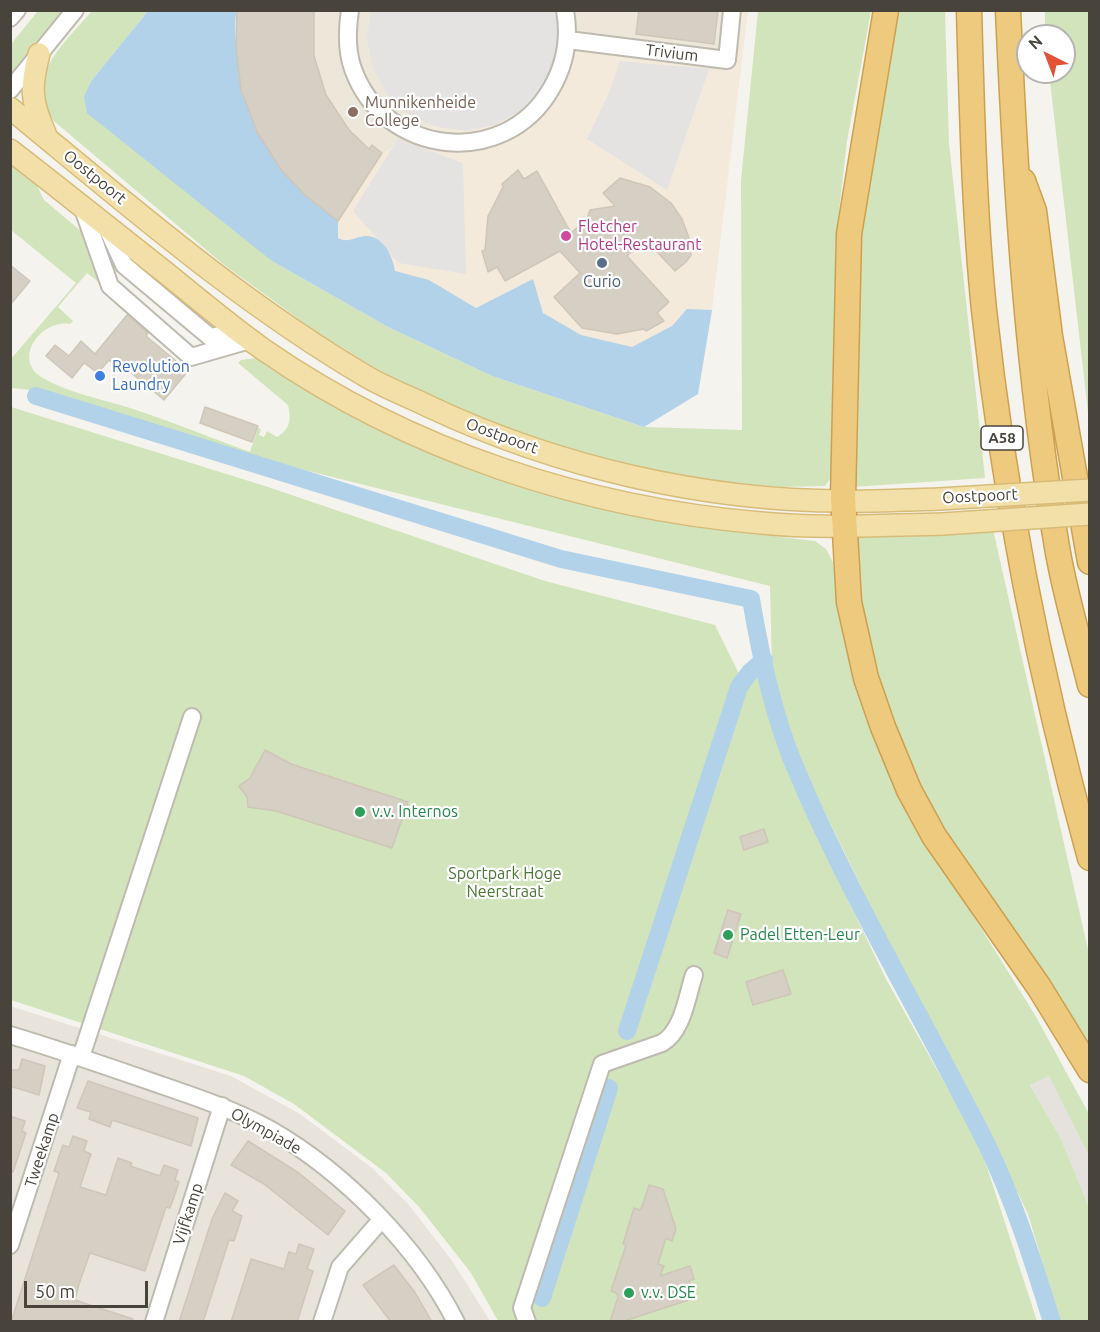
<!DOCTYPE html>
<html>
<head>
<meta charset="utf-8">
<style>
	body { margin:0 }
	#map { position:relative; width:1100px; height:1332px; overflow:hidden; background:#f5f3ed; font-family:Ubuntu,sans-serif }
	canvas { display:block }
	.frame { position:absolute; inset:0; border:12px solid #49443b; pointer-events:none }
	.north { position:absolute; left:1016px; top:24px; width:60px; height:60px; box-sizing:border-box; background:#fff; border:2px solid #b6b4b1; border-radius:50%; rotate:318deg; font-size:16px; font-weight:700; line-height:24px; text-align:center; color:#49443b }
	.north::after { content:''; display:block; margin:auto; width:21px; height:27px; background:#e25337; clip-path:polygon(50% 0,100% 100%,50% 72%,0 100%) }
	.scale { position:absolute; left:24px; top:1281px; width:124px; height:27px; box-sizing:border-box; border:3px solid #49443b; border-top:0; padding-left:8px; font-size:18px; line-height:21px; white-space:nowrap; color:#49443b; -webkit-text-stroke:4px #fff; paint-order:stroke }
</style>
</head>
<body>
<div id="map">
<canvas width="1100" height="1332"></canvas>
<div class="frame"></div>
<div class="north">N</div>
<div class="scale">50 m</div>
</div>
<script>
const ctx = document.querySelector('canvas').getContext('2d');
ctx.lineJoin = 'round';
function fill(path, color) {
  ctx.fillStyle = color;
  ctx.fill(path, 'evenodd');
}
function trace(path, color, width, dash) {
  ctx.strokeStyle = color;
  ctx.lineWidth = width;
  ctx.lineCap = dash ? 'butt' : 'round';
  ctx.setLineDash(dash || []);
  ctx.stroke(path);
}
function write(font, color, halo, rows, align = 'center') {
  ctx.font = font + ' Ubuntu,sans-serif';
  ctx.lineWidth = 4.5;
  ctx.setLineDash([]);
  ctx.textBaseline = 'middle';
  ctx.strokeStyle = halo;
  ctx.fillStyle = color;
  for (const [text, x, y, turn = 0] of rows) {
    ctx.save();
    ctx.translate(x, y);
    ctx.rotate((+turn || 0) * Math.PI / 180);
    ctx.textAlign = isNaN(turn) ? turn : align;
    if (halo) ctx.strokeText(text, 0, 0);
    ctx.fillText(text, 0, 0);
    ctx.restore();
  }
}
fill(new Path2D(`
	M 10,1006 L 231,1076 L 300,1114 L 372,1168 L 409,1205 L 453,1262 L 490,1321 L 11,1321 Z`), '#e8e4dc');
fill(new Path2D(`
	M 160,11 L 748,11 L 712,310 L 698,394 L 332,263 Z`), '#f3eadc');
fill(new Path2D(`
	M 1049,1075 L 1089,1156 L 1089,1207 L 1061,1139 L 1030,1085 Z`), '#e5e2de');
fill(new Path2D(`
	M 237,10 L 723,11 L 716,70 L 571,48 L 382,153 L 338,221 L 306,196 L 282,171 L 257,132 L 242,92 L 234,25 Z`), '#ece7d9');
fill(new Path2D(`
	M 38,11 L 64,11 L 11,75 L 11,44 Z
	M 92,11 L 148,11 L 92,80 L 272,261 L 388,327 L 492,376 L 644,427 L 742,430 L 741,180 L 758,11 L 871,11 L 847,141 L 835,246 L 837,469 L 825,486 L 781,487 L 698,479 L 609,463 L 495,425 L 412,391 L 314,330 L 223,264 L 55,122 C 21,78 64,44 92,11 Z
	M 896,11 L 945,11 L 949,143 L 985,478 L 852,487 L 854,269 Z
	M 1045,11 L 1089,11 L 1089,421 L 1049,72 L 1064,72 L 1064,36 L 1045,36 Z
	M 10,161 L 33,178 L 44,200 L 82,232 L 101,284 L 87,273 L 58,307 L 73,321 L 70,324 C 41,319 11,360 43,378 C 68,393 102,399 130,408 C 170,421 209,437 250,452 L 258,428 L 261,429 L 259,435 L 264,437 L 267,431 L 277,437 C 291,429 291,419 288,405 L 238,363 L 241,360 L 256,358 L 272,370 L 428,452 L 467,469 L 530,490 L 581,504 L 711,529 L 815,541 L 826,549 L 833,562 L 846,645 L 859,689 L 925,838 L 1035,1015 L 1089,1114 L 1089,1156 L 1049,1076 L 1030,1085 L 1061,1139 L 1089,1207 L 1089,1321 L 1060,1321 L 1028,1214 L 990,1135 L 901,969 L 792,744 L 772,668 L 770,586 L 248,456 L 41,391 L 11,388 L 11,359 L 76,283 L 11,230 Z
	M 11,407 L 265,486 L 545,581 L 715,625 L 745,686 L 756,673 L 762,671 L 767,674 L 784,747 L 852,889 L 844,892 L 887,981 L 980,1146 L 1037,1321 L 498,1321 L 471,1273 L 420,1208 L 386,1173 L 294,1104 L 244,1076 L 11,1000 Z
	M 992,525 L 1089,954 L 1089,1060 L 961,865 L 904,765 L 864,632 L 854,534 Z`), '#d1e4bb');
fill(new Path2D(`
	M 371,11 L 554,11 L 558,26 L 556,59 L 542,89 L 521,110 L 495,125 L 466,131 L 436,127 L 409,114 L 387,94 L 373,68 L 367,38 Z
	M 620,61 L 709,69 L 667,190 L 587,139 L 608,95 Z
	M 398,139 L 463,163 L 466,274 L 399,263 L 353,211 Z`), '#e4e3e1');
fill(new Path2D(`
	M 148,11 L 237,11 C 233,23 236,39 237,54 C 243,125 280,179 338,221 L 338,238 C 349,244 356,236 366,236 C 384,236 393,257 395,271 L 429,280 L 476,308 L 533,279 L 543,313 L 581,335 L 632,347 L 672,326 L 687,309 L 712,310 L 698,394 L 644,427 L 492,376 L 388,327 L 272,261 L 87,113 L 84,96 L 92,80 Z`), '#b2d2e9');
trace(new Path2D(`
	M 36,396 L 561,559 L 751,599 C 760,653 772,711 793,762 C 848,894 922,1016 986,1143 C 1014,1200 1033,1261 1052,1322
	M 627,1031 L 739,687 L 750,672 L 764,660
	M 542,1298 L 609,1088`), '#b2d2e9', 18);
const building = new Path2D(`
	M 237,10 L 314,10 L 314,56 L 326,95 L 349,130 L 369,149 L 372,145 L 382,153 L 338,221 L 306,196 L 282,171 L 257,132 L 241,90 L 236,47 Z
	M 639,10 L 718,10 L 714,44 L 636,34 Z
	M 518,170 L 524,179 L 537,171 L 571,233 L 587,219 L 590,210 L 615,206 L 603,193 L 620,178 L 650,187 L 671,203 L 682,219 L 689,238 L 691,255 L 686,262 L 675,271 L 645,239 L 627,256 L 669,302 L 657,313 L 664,321 L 646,331 L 644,329 L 617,334 L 582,328 L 554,297 L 580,273 L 560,251 L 505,281 L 497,267 L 488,272 L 482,251 L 485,250 L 488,216 L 503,187 L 502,184 Z
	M 10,265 L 30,281 L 10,305 Z
	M 127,315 L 148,333 L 146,336 L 188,371 L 164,400 L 129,371 L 122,366 L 119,369 L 109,360 L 98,373 L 84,363 L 72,378 L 46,356 L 55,345 L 69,356 L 81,341 L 95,354 Z
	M 205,407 L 258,426 L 252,442 L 200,423 Z
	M 265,750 L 291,764 L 408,802 L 392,848 L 276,811 L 248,807 L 247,797 L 239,786 L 250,778 Z
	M 764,829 L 768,842 L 744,850 L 740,837 Z
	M 728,910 L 741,914 L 727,958 L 714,953 Z
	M 783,970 L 791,994 L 753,1005 L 746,982 Z
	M 22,1059 L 45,1066 L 39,1095 L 10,1086 L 10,1070 L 19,1070 Z
	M 88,1081 L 198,1118 L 191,1146 L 112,1120 L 110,1127 L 89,1119 L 91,1112 L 77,1108 Z
	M 10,1116 L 25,1121 L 22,1131 L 26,1133 L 13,1172 L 10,1171 Z
	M 73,1136 L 87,1141 L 84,1151 L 91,1154 L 80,1187 L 106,1195 L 118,1158 L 132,1163 L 130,1166 L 160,1176 L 164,1165 L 178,1170 L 175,1180 L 179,1182 L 174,1197 L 170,1208 L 166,1207 L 145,1271 L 90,1253 L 79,1284 L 75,1300 L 133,1319 L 133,1322 L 11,1322 L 59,1173 L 54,1171 L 63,1145 L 69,1147 Z
	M 248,1141 L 299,1173 L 345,1211 L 328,1235 L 264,1184 L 231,1165 Z
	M 649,1185 L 663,1189 L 676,1229 L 672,1241 L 666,1238 L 658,1264 L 664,1266 L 660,1276 L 690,1266 L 694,1279 L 689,1281 L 695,1298 L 621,1322 L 610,1322 L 618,1297 L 616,1293 L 611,1291 L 626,1245 L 623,1244 L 634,1208 L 640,1210 L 642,1207 Z
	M 225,1193 L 238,1201 L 232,1211 L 242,1216 L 234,1241 L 229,1240 L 203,1322 L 179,1322 L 212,1219 Z
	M 299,1244 L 314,1249 L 307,1269 L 313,1271 L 297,1322 L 231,1322 L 251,1259 L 284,1269 L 289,1252 L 296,1254 Z
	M 394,1265 L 416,1294 L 432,1322 L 391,1322 L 363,1285 Z`);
fill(building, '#d5cfc4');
trace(building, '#cfc6b8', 1.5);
const minor = new Path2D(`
	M 350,10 C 347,30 346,50 353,69 C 384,156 504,170 551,89 C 565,65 570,38 565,10
	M 10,18 L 17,10
	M 568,40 L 727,60 L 732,10
	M 10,90 L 75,10
	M 82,206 L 110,286 L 191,357 L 250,340
	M 106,226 L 124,265 L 210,337 L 239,331
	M 10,1035 C 60,1050 109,1067 158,1084 C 196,1097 235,1110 271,1130 C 344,1172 418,1247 456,1322
	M 81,1057 L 192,717
	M 10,1245 L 72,1054
	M 154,1322 L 222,1106
	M 322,1322 L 340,1267 L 382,1219
	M 527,1322 L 522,1308 L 602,1064 L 662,1043 C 683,1031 687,996 694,975`);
const major = new Path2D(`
	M 39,54 C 30,88 31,101 45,133
	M 10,108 C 126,203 239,302 369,378 C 388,389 410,397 430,407 C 558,467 704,501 845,501 C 876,502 908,500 939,499
	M 10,150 C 63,191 114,232 166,273 C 198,299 230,326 264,350 C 410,451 585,508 761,523 C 821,529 883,525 943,524`);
const highway = new Path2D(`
	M 886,10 L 849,234 L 843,498 L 849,602 L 866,678 L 883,727 L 909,790 L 934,836 L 1039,987 L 1090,1070
	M 969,10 C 972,110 974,211 984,310 C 1004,495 1040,678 1090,858
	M 1008,10 C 1016,192 1027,373 1058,553 C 1066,597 1079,641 1090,685
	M 1023,181 L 1034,211 L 1050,336 L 1090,562`);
trace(minor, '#bfbab0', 20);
trace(major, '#d7bc79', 24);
trace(highway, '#cda04f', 27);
trace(minor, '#fff', 16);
trace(major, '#f3dfa8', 21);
trace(highway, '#eeca7f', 24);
const majorBridge = new Path2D(`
	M 939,499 L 1090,490
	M 943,524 L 1090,514`);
trace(majorBridge, '#d7bc79', 24, []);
trace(majorBridge, '#f3dfa8', 21);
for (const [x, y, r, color] of [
	[353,112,6,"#8d6e63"],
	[566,236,6,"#d1479c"],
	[602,263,6,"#5c6f8a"],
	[100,376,6,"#3f7fe0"],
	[360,812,6,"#2e9e5b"],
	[728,935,6,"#2e9e5b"],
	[629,1293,6,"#2e9e5b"]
]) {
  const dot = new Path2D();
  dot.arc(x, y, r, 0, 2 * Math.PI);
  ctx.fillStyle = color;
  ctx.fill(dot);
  trace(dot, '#fff', 2);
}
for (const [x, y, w] of [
	[1002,438,42]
]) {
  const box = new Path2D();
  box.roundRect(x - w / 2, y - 12, w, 24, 4.5);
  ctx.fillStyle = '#fff';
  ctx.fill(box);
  trace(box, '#49443b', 1.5);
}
write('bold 15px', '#49443b', null, [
	["A58",1002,438]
]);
write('16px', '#49443b', '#fff', [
	["Trivium",672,53,7],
	["Oostpoort",95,177,39],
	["Oostpoort",502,436,20],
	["Oostpoort",980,496,-3],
	["Olympiade",266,1131,29],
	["Tweekamp",42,1150,-72],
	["Vijfkamp",188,1214,-72]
]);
write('16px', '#785e54', '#fff', [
	["Munnikenheide",365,103],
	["College",365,121]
], 'left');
write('16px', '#b23c85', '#fff', [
	["Fletcher",578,227],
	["Hotel-Restaurant",578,245]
], 'left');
write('16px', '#4e5e75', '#fff', [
	["Curio",602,282]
]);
write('16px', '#366cbe', '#fff', [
	["Revolution",112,367],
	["Laundry",112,385]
], 'left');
write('16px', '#27864d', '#fff', [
	["v.v. Internos",372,812],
	["Padel Etten-Leur",740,935],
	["v.v. DSE",641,1293]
], 'left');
write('16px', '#4c7534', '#fff', [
	["Sportpark Hoge",505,874],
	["Neerstraat",505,892]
]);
</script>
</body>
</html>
